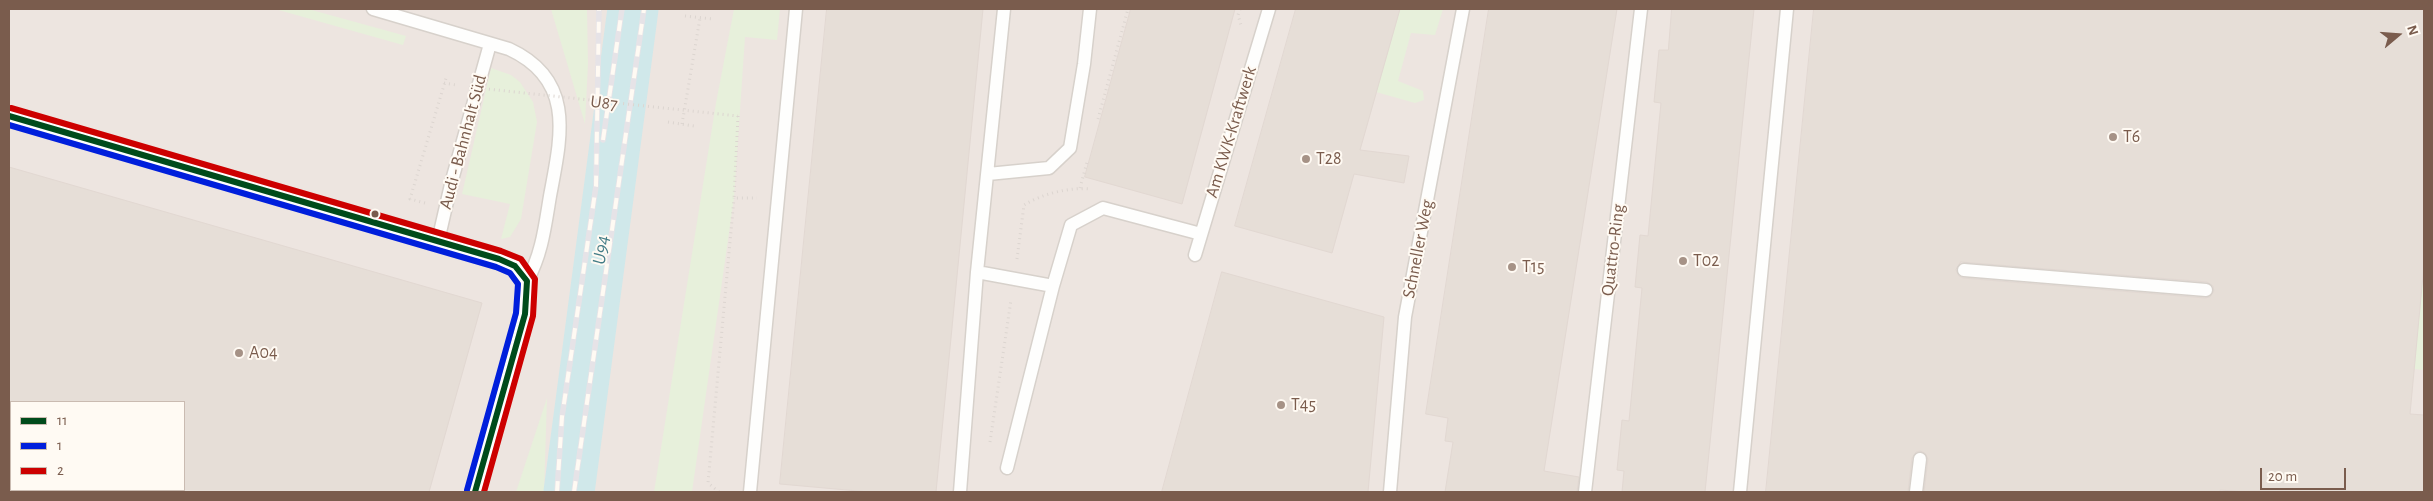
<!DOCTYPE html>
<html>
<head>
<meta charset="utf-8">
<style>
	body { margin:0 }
	#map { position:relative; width:2433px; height:501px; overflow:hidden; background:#f9f5f0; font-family:"Alegreya Sans",sans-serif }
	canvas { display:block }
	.frame { position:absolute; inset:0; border:10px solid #7a5c4d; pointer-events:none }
	.legend { position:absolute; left:10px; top:401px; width:175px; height:90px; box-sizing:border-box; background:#fffaf3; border:1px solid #cabbb1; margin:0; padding:6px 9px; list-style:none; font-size:15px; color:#7a5c4d }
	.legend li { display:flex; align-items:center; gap:10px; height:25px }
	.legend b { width:25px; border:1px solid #cabbb1 }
	.north { position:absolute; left:2373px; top:10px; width:50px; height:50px; -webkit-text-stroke:4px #fffaf3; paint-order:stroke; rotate:72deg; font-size:14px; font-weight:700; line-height:20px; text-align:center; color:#7a5c4d }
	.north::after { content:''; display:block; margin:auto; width:18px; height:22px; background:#7a5c4d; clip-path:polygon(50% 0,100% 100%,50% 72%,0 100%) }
	.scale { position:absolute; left:2260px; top:468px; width:86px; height:22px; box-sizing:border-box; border:2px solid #7a5c4d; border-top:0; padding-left:6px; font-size:15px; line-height:18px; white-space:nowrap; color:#7a5c4d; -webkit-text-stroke:4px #fffaf3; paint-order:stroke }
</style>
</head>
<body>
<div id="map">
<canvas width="2433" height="501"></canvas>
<div class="frame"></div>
<ul class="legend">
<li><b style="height:6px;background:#004b1b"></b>11</li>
<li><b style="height:6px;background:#001fdc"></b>1</li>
<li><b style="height:6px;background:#cd0000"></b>2</li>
</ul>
<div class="north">N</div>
<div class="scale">20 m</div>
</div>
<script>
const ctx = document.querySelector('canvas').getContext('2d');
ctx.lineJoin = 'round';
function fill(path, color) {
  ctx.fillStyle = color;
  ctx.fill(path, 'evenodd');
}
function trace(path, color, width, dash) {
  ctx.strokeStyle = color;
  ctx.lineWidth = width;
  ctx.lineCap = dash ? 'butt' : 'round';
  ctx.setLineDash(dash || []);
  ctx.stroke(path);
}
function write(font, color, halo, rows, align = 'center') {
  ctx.font = font + ' "Alegreya Sans",sans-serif';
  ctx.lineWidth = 4;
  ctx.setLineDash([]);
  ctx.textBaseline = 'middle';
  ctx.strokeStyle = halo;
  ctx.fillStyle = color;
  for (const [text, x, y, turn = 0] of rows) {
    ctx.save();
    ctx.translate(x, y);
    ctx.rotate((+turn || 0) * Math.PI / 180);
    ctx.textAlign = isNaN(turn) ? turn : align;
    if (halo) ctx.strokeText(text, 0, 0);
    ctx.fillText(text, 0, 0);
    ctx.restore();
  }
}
fill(new Path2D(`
	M 9,9 L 2424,9 L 2424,492 L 9,492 ZM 11,402 L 184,402 L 184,490 L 11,490 Z`), '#ede5e0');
fill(new Path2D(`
	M 275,9 L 308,9 L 406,36 L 403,45 Z
	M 551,9 L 587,9 L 588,64 L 585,124 Z
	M 734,9 L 780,9 L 777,40 L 745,37 L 734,198 L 692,492 L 654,492 L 716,103 Z
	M 1400,9 L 1443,9 L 1435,35 L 1411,33 L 1398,81 L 1423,91 L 1424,100 L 1415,103 L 1376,92 Z
	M 491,68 L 511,75 L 520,82 L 533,102 L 537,122 L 521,219 L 510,237 L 501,239 L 510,204 L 462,194 Z
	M 2424,265 L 2424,370 L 2414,369 Z
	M 547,398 L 544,492 L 516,492 Z`), '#e7f0db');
trace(new Path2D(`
	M 569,492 L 633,9`), '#d0e8ea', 51);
const building = new Path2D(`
	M 827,9 L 983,9 L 936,492 L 869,492 L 780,484 Z
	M 1131,9 L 1235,9 L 1182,204 L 1085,177 Z
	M 1296,9 L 1400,9 L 1360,150 L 1409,156 L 1404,183 L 1354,174 L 1332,253 L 1235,226 Z
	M 1489,9 L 1617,9 L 1544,471 L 1579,477 L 1577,492 L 1445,492 L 1453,442 L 1445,441 L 1448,418 L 1426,414 Z
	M 1672,9 L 1754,9 L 1705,492 L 1622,492 L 1624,471 L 1617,470 L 1622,420 L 1629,421 L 1642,288 L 1635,287 L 1640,235 L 1648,236 L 1661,103 L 1654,102 L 1659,50 L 1668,50 Z
	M 1814,9 L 2424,9 L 2424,265 L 2410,414 L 2424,415 L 2424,492 L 2244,492 L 2220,490 L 2220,492 L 1924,492 L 1928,459 L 1925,453 L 1920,451 L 1916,452 L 1912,458 L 1908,492 L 1766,492 ZM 1961,262 L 2207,282 L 2213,286 L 2214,291 L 2210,297 L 2205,298 L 1963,278 L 1959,276 L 1956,270 Z
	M 9,167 L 482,303 L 429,492 L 184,492 L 184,402 L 9,402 Z
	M 1222,272 L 1384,317 L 1368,492 L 1162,492 Z`);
fill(building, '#e6ded7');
trace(building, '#e2d8d2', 1);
const service = new Path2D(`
	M 373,9 L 509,49 C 576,80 561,137 550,196 C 545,226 542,254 527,281
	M 9,116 L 499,259 L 515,266 L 527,281
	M 988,174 L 1049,168 L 1070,148 L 1084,64 L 1090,9
	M 438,241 L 452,180 L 490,44
	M 1195,255 L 1269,9
	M 1964,270 L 2206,290
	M 977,272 L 1053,286
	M 1007,468 L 1053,286 L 1071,225 L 1103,208 L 1201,234
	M 475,492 L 525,314 L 527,281
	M 750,492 L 796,9
	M 960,492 L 977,272 L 1004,9
	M 1390,492 L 1405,317 L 1463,9
	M 1585,492 L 1641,9
	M 1740,492 L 1787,9
	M 1916,492 L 1920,459`);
trace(service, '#d7d1cb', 15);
trace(new Path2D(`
	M 1240,9 L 1238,15 L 1241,25
	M 685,16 L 713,19
	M 444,83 L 456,85
	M 738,116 L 734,198 L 757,198
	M 1098,119 L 1128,9
	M 668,122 L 694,126
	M 682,124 L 700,18
	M 1080,188 L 1087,162
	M 425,203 L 410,199 L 447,75
	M 1017,259 L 1024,205 C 1042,194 1069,187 1090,189
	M 990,442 L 1011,300
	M 719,492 L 708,483 L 734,198`), '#dcd5d0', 3, [1, 4]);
trace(service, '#fefefd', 12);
const rail = new Path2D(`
	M 603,140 L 622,9
	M 557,492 L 562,417 L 596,186 L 599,9
	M 574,492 L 644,9`);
trace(rail, '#e6e3e7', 5.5);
trace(rail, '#fffaf3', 4, [11]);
trace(new Path2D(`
	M 469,87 L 738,116`), '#dcd5d0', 3, [1, 4]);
trace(new Path2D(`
	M 9,116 L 499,259 L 515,266 L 527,281 L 525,314 L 475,492`), '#004b1b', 6);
trace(new Path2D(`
	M 9,125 L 496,267 L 510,273 L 518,284 L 516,313 L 467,490`), '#001fdc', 6);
trace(new Path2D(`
	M 11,108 L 501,251 L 521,259 L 535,279 L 533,316 L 484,492`), '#cd0000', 6);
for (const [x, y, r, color] of [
	[2113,137,5,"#a69286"],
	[1306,159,5,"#a69286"],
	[375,214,4.5,"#7a5c4d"],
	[1683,261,5,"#a69286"],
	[1512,267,5,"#a69286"],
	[239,353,5,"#a69286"],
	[1281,405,5,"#a69286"]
]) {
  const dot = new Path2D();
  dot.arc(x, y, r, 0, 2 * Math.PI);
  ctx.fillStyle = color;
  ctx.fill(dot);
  trace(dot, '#fffaf3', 2);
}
write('18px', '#7a5c4d', '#fffaf3', [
	["U87",604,103,7],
	["Am KWK-Kraftwerk",1231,132,-73],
	["Audi - Bahnhalt Süd",463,142,-75],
	["Schneller Weg",1418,249,-79],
	["Quattro-Ring",1613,250,-83]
]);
write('18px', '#7a5c4d', '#fffaf3', [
	["T6",2123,137],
	["T28",1316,159],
	["T02",1693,261],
	["T15",1522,267],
	["A04",249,353],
	["T45",1291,405]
], 'left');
write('italic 19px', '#437c86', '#fffaf3', [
	["U94",601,250,-82]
]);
</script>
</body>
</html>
